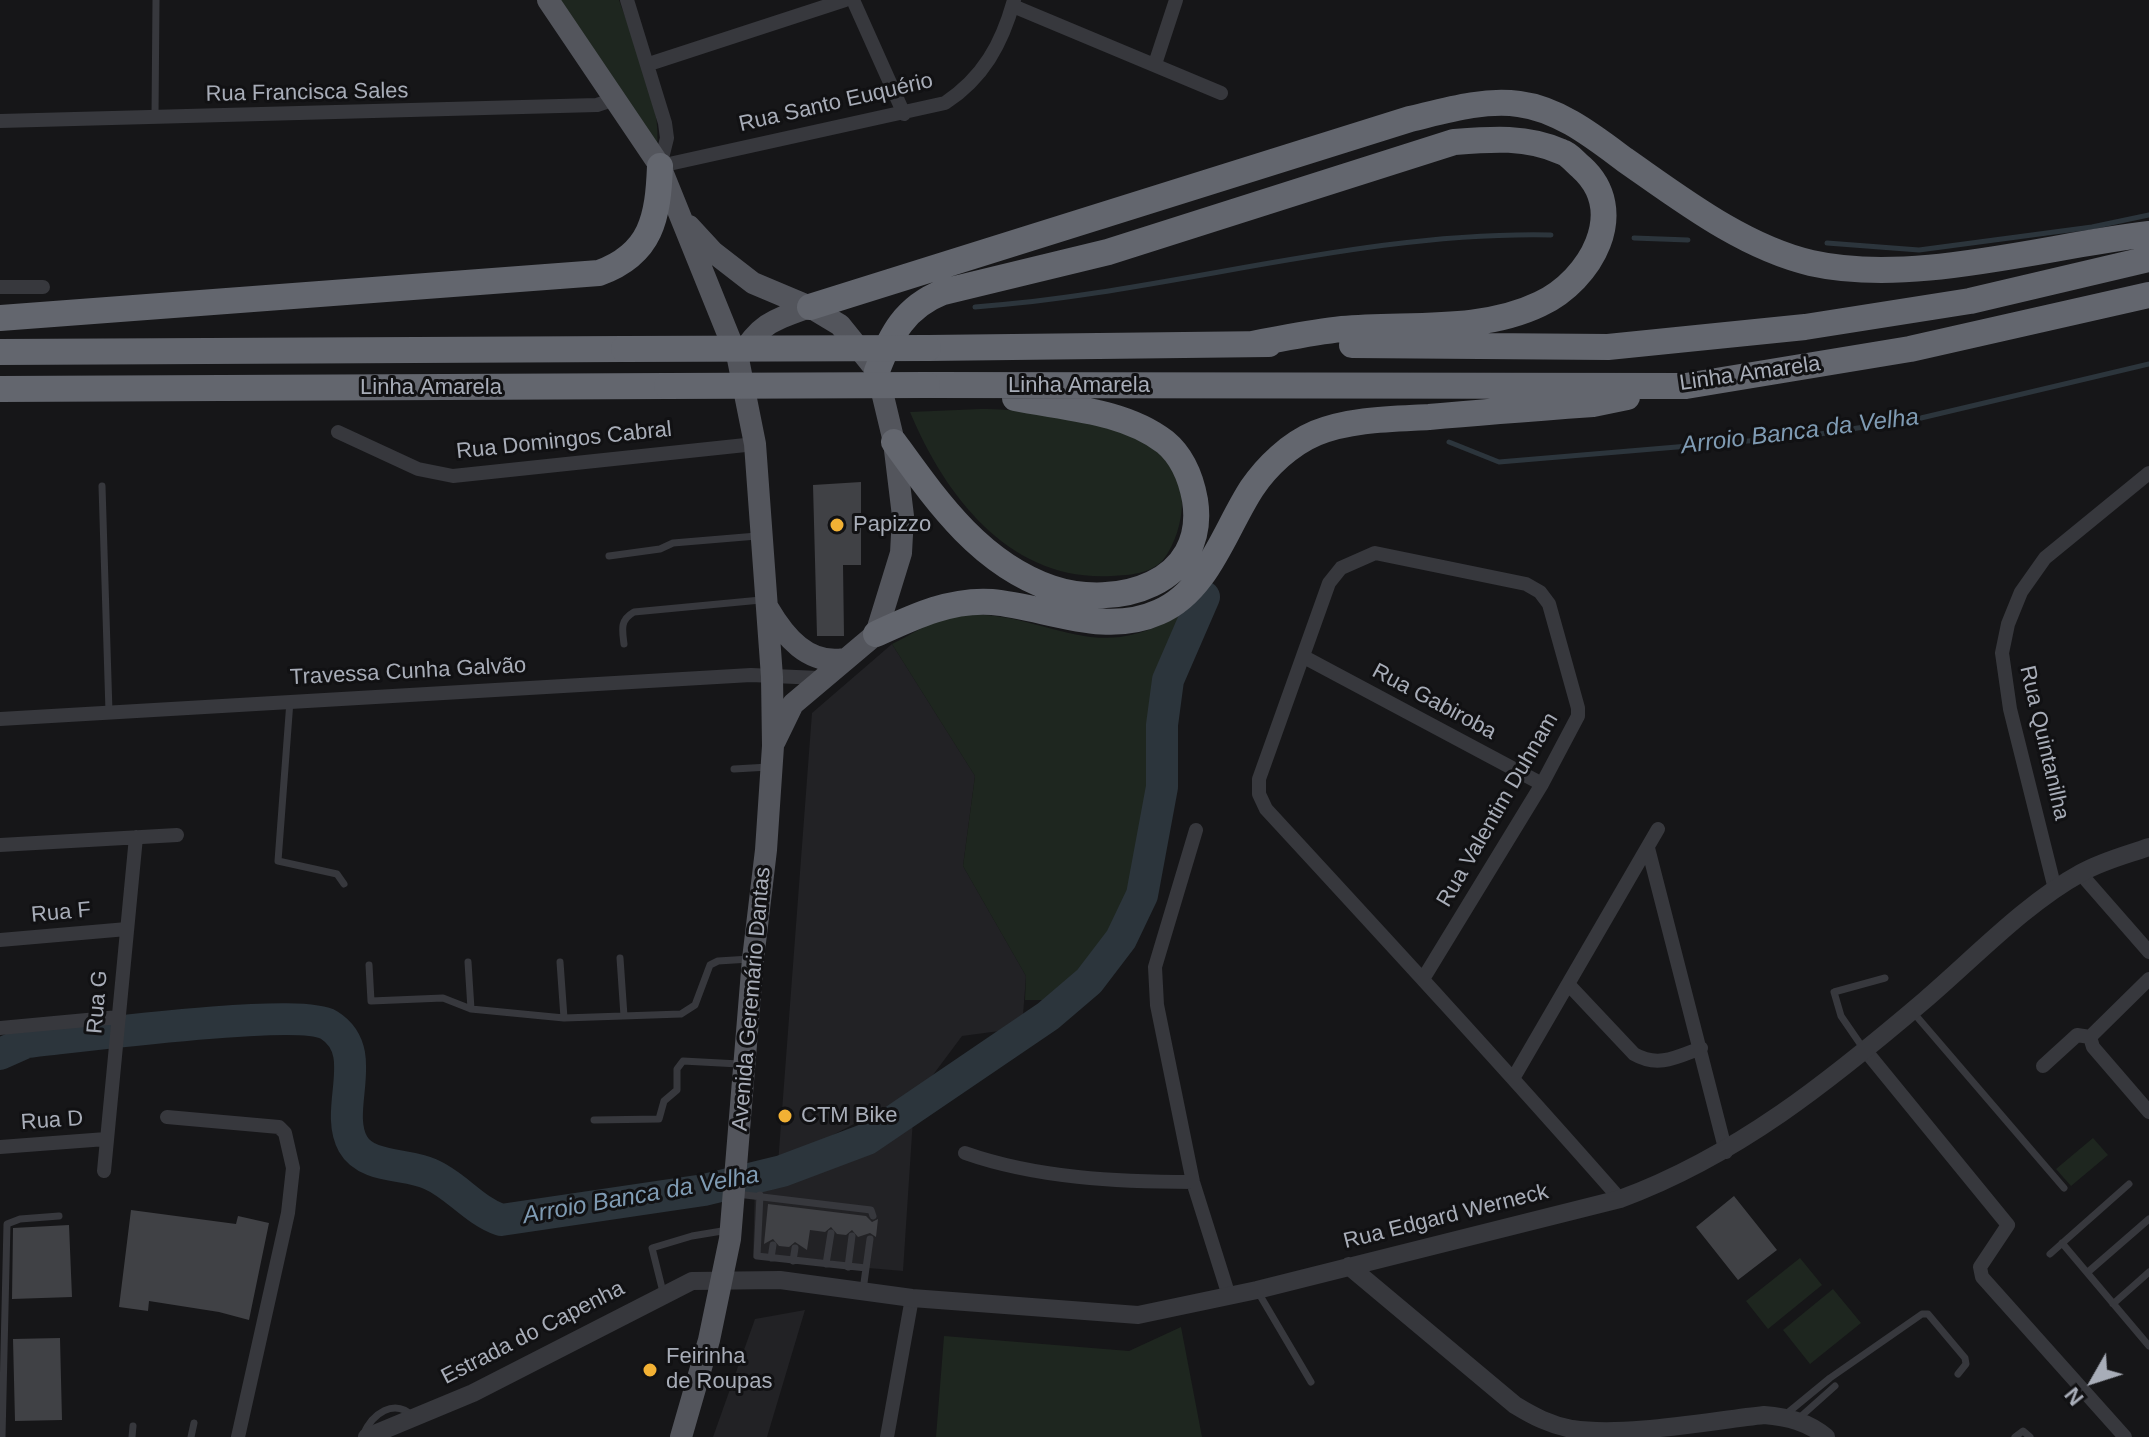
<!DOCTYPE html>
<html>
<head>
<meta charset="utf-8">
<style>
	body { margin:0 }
	#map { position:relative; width:2149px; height:1437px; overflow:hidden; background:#161618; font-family:Helvetica,sans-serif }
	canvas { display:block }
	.north { position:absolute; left:2053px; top:1341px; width:80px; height:80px; -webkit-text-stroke:6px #111113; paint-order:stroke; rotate:231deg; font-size:22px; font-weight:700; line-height:32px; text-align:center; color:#a8adb8 }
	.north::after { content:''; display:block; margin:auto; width:28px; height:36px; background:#a8adb8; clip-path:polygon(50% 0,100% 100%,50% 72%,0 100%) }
</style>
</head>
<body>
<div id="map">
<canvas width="2149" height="1437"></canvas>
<div class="north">N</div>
</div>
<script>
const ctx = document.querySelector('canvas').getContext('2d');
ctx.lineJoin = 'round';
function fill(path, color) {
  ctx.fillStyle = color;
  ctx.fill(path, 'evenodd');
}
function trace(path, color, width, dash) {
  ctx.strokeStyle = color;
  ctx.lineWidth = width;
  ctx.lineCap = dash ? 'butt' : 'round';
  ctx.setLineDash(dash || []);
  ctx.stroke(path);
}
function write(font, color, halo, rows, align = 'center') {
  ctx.font = font + ' Helvetica,sans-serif';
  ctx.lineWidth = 6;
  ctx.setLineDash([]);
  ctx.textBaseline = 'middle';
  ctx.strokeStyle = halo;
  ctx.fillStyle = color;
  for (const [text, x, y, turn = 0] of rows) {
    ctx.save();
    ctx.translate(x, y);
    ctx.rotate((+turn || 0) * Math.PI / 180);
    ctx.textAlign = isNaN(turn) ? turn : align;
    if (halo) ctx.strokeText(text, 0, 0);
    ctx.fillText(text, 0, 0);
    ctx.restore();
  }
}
fill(new Path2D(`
	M 892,644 L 975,776 L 963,866 L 1026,976 L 1022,1028 L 962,1036 L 924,1087 L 778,1164 L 812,713 Z
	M 913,1119 L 903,1271 L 753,1258 L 755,1184 Z
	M 805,1310 L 767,1437 L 713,1437 L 755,1319 Z`), '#222225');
fill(new Path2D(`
	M 557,0 L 619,0 C 636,48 662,100 657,151 Z
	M 981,409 C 1041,410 1182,420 1182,503 C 1182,521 1175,545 1163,560 C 1150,574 1130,575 1112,576 C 1011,582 946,498 910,412 Z
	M 1189,610 L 1137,910 L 1071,1000 L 1025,1000 L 1026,976 L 963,866 L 975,776 L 892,644 C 909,636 929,622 948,618 C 1009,603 1064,644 1120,637 C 1146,633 1167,623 1189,610 Z
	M 2093,1138 L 2108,1155 L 2071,1186 L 2056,1169 Z
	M 1800,1258 L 1822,1285 L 1768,1329 L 1746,1301 Z
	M 1833,1289 L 1861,1323 L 1810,1364 L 1783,1330 Z
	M 1181,1327 L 1202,1437 L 936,1437 L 944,1336 L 1129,1351 Z`), '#1e261f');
trace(new Path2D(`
	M 1634,238 L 1688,240
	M 1827,243 L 1919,250 L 2092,227 L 2149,215
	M 975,307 C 1168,293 1357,231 1551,235
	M 1449,442 L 1499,462 L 1807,436 L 1921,418 L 2149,364`), '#2c353c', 5);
trace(new Path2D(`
	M 0,1054 L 27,1042 C 75,1037 298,1007 329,1025 C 372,1052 333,1108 353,1144 C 367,1169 407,1163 430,1174 C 456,1185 473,1210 501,1220 L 704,1190 L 782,1171 L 867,1139 L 1048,1016 L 1089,981 L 1121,939 L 1142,895 L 1162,787 L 1162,725 L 1168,680 L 1204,597`), '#2c353c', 32);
fill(new Path2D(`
	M 861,482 L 861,565 L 843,565 L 844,636 L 817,636 L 813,485 Z
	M 1734,1196 L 1777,1250 L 1738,1280 L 1696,1227 Z
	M 768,1204 L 866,1216 L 872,1222 L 878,1219 L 876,1237 L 870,1233 L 858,1237 L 852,1230 L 846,1235 L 837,1234 L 831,1227 L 825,1232 L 810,1230 L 807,1250 L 795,1242 L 789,1247 L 779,1246 L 773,1239 L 764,1244 Z
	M 131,1210 L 236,1224 L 238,1216 L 269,1223 L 249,1320 L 219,1312 L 149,1301 L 148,1311 L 119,1307 Z
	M 69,1225 L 72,1297 L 12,1299 L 13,1228 Z
	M 60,1338 L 62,1420 L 15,1421 L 13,1339 Z`), '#404145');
trace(new Path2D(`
	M 155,116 L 156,0
	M 102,486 L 109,712
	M 609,556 L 660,549 L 673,543 L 757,536
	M 624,644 C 622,629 620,620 634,612 L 761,600
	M 290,701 L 278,861 L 337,874 L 344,884
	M 734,769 L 769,767
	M 620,958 L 624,1016
	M 468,962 L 471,1009
	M 560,962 L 564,1018
	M 369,965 L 371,1001 L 443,998 L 471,1009 L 564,1018 L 681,1014 L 695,1005 L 710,965 L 718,961 L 750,959
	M 1912,1011 L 2064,1188
	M 1863,1048 L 1841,1016 L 1834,992 L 1885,978
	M 594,1120 L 659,1119 L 664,1101 L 677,1090 L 677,1069 L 683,1061 L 739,1064
	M 737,1194 L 871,1210 L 873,1216
	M 760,1195 L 757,1256 L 866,1268
	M 2062,1243 L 2149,1346
	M 2050,1254 L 2129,1184
	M 771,1258 L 773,1245
	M 793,1261 L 795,1248
	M 826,1264 L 831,1233
	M 848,1267 L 852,1236
	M 2088,1272 L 2149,1219
	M 863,1290 L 870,1239
	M 663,1292 L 652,1248 L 692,1236 L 728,1230
	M 1258,1292 L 1311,1382
	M 2113,1304 L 2149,1272
	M 1785,1415 L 1830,1378 L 1922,1314 L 1928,1314 L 1965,1358 L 1966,1364 L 1958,1374
	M 1798,1419 L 1835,1386
	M 363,1435 C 372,1414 394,1397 414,1417
	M 2,1437 L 7,1224 L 20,1219 L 59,1216
	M 132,1437 L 133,1426
	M 191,1437 L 194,1423
	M 2015,1437 L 2023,1431 L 2030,1437`), '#37383d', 7);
trace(new Path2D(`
	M 627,0 L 665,123 L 667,138 L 660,166 L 945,103 C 983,78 1002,44 1014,0
	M 853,0 L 904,114
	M 1013,6 L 1221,93
	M 649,64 L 845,0
	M 1155,64 L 1176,0
	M 0,121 L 597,105 L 615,99
	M 0,287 L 43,287
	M 338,432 L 418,469 L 453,476 L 755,444
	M 1304,657 L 1542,784
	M 0,719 L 751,675 L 819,678
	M 1196,830 L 1155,967 L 1157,1005 L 1193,1182 L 1229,1296
	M 0,845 L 177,835
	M 1648,848 L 1726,1152
	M 2080,873 L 2149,952
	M 2055,889 L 2010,709 L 2002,653 L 2008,624 L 2021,592 L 2045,558 L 2149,473
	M 0,940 L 127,929
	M 1423,979 L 1542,784 L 1578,716 L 1578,708 L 1549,604 L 1540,592 L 1526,584 L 1375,553 L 1341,568 L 1329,583 L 1259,779 L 1259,794 L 1266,809 C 1385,938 1504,1067 1620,1199
	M 1569,985 L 1634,1054 C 1658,1068 1677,1057 1701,1048
	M 0,1028 L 119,1017
	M 2090,1037 L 2093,1047 L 2149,1112
	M 2090,1037 L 2149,979
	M 1865,1050 L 2008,1225 L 1980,1267 L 1982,1277 L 2125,1437
	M 2043,1066 L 2077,1035 L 2090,1037
	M 1514,1077 L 1658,829
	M 167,1117 L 279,1127 L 285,1133 L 293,1168 L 288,1213 L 238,1437
	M 0,1147 L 106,1139
	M 965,1153 C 1036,1178 1118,1182 1193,1182
	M 104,1171 L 136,837
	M 887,1437 L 912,1298`), '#37383d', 14);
trace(new Path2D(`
	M 1349,1266 L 1515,1405 C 1533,1416 1550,1425 1572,1429 C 1626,1437 1709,1421 1764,1415 C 1788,1417 1808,1422 1826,1437
	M 367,1437 L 473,1393 L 692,1281 L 780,1280 L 912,1298 L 1138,1315 L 1257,1290 L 1620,1199 C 1737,1156 1831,1080 1925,1000 C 1973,959 2026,903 2081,873 C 2102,861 2126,855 2149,847`), '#37383d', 18);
trace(new Path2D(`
	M 548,0 L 660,166 L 738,359 L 755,444 L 772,677 L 773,746 L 766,850 L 753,959 L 730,1239 L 709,1340 L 681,1437
	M 689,226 L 713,252 L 753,283 L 810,307 L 840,325 L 877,371 L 894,442 L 903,516 L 901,553 L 876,634 L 793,704 L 775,741
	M 739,358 C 760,323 773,320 810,307
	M 768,608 C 785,637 808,665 844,659`), '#53555c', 22);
trace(new Path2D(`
	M 810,307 L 1410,119 C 1444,111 1483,99 1519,104 C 1559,109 1594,137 1625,160 C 1681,199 1743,247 1811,263 C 1913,286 2045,246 2149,234
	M 0,318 L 599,273 C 652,254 658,217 660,166
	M 1352,345 L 1608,347 L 1805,327 L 1970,301 L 2149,259
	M 928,348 L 1269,344
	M 0,352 L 624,349
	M 877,371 C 891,334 905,307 943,292 L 1108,252 L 1454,142 C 1491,139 1527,136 1562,152 C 1569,154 1575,162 1581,167 C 1630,211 1591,280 1540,304 C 1480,333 1406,323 1342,329 C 1312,332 1281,339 1252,344
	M 927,385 L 1686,386 L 1910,349 L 2149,295
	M 0,389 L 667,386
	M 894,442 C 936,500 979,563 1051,588 C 1116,610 1208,584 1195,500 C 1191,478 1182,456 1165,442 C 1124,410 1064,408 1015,398
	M 876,634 C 913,617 950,599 992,602 C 1047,607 1104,637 1159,612 C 1208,591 1225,529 1252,488 C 1267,466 1290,444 1316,433 C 1351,419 1392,419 1429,417 C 1484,412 1538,408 1593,404 L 1627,397`), '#63666e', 26);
trace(new Path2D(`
	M 624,349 L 928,348
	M 667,386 L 927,385`), '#63666e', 26);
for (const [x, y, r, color] of [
	[837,525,8,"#f2b134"],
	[785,1116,8,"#f2b134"],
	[650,1370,8,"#f2b134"]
]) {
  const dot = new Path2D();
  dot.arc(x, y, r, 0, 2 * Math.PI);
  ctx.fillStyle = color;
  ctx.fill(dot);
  trace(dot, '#111113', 3);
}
write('22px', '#a8adb8', '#111113', [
	["Rua Francisca Sales",307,93,-1],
	["Rua Santo Euquério",836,103,-13],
	["Linha Amarela",1750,374,-8],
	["Linha Amarela",1079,386],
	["Linha Amarela",431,388],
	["Rua Domingos Cabral",564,441,-6],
	["Travessa Cunha Galvão",408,672,-3],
	["Rua Gabiroba",1434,702,28],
	["Rua Quintanilha",2044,743,77],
	["Rua Valentim Duhnam",1498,810,-60],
	["Rua F",61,913,-5],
	["Avenida Geremário Dantas",752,999,-85],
	["Rua G",98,1002,-85],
	["Rua D",52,1121,-4],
	["Rua Edgard Werneck",1446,1217,-14],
	["Estrada do Capenha",533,1333,-27]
]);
write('22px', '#a8adb8', '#111113', [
	["Papizzo",853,525],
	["CTM Bike",801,1116],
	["Feirinha",666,1357],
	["de Roupas",666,1382]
], 'left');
write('italic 24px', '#7f9bb3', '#111113', [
	["Arroio Banca da Velha",1800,432,-7],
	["Arroio Banca da Velha",641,1196,-10]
]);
</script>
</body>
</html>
